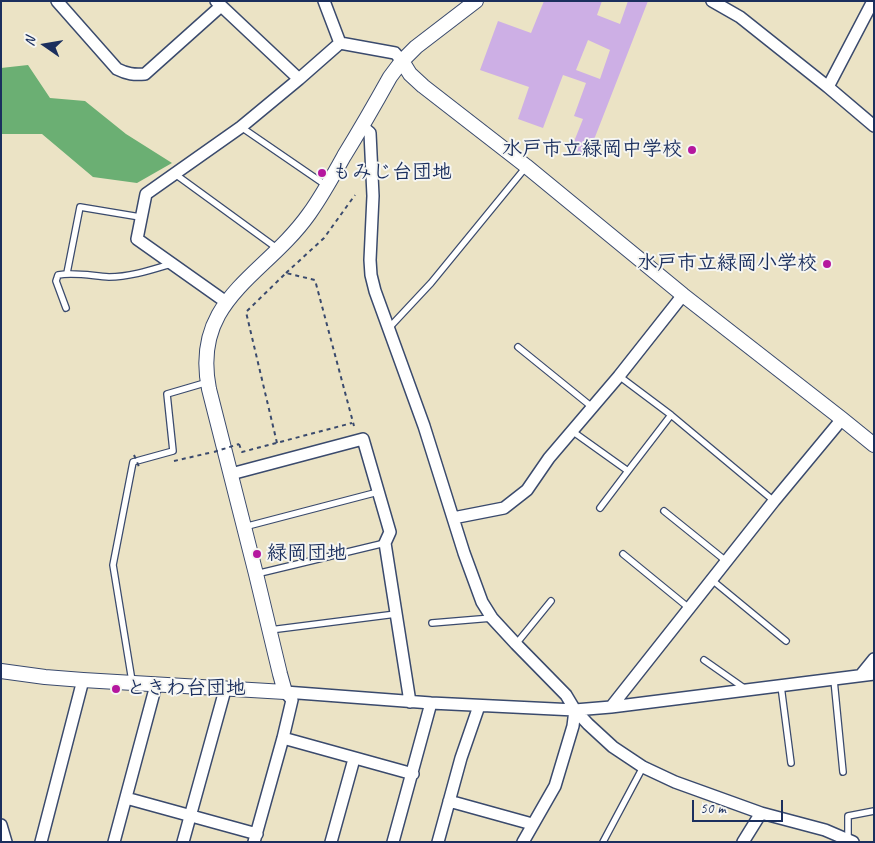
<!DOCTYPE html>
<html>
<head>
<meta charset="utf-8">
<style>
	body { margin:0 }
	#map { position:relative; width:875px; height:843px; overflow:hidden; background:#ebe3c5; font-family:Caveat,sans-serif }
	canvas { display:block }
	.frame { position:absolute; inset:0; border:2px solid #1b2f5e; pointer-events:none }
	.north { position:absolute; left:20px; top:20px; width:50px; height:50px; -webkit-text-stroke:4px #f6f6f2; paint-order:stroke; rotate:283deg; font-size:14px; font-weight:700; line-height:20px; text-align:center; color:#1b2f5e }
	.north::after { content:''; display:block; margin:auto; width:18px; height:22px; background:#1b2f5e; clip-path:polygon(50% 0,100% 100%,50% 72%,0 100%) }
	.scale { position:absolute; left:692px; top:800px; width:91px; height:22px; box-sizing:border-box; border:2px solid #1b2f5e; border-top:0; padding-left:6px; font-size:15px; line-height:18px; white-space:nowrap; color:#1b2f5e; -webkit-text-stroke:4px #f6f6f2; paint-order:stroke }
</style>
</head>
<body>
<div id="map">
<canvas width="875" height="843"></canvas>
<div class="frame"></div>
<div class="north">N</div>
<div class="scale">50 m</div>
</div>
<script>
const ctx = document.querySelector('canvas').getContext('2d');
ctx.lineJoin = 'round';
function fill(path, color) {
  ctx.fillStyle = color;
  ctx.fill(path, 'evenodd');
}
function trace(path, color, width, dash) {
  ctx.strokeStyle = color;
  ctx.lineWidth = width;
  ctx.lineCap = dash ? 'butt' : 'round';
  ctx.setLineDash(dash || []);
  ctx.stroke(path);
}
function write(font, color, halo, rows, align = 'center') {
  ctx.font = font + ' Caveat,"Klee One",sans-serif';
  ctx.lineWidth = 4;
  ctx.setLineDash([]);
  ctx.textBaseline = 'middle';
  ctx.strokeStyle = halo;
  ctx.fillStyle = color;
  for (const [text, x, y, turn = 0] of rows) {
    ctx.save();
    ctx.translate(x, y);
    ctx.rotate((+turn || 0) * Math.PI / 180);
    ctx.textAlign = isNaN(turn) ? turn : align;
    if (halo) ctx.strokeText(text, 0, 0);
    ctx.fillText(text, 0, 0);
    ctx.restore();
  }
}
fill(new Path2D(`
	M 28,65 L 50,98 L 85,101 L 126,134 L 172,163 L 137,183 L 93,177 L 42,134 L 1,134 L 1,68 Z`), '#6baf73');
fill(new Path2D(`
	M 544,1 L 602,1 L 597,15 L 620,24 L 628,1 L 648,1 L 588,155 L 571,149 L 583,119 L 574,116 L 586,83 L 563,75 L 543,128 L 518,119 L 529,87 L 480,70 L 498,21 L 531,33 ZM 588,40 L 610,50 L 600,79 L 576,70 Z`), '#cdafe5');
const service = new Path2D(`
	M 241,127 L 327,186
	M 175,174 L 278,249
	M 67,273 L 80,207 L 140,217
	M 66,308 L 56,281 L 58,275 C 75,272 92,276 109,277 C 130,277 151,270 171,264
	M 388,329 L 431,283 L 526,167
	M 518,347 L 592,407
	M 619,376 L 671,415 L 774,501
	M 572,431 L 628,471 L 671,415
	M 600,508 L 628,471
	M 664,511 L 726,561
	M 244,527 L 378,492
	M 623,554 L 689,608
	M 256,574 L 385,543
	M 712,580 L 786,641
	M 432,623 L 492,618
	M 270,630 L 396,614
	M 516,644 L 551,601
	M 704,660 L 744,688
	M 834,680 L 843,772
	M 132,681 L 113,565 L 133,462 L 173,451 L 167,394 L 208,382
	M 781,686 L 791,763
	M 848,839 L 848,816 L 874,811
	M 603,842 L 643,767`);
const minor = new Path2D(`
	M 57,1 L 117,69 C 127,74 134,75 145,74 L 221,6
	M 216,1 L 299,79 L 340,43 L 395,53 L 402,61
	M 324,1 L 340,43
	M 712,1 L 740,17 L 828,87 L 874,126
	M 828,87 L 873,1
	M 362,126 L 370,133 L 373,196 L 370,260 L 371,275 L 375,291 L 424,426 L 464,553 L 482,602 L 492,618 L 516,644 L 566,695 L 575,710 L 588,724 L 613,747 L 643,767 L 675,782 L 761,813 L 825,830 L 853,842
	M 226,302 L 137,239 L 146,194 L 241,127 L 299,79
	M 231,474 L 363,439 L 390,532 L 385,543 L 410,702
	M 453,518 L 504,508 L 527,490 L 549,458 L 619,376 L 683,295
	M 861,675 L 874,659
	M 285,692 L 431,703 L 575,710 L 611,707 L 874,674
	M 611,707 L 774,501 L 842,419
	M 283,738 L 413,774
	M 126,798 L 257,834
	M 449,801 L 532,824
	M 1,825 L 6,842
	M 41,842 L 83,680
	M 114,842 L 156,685
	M 183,842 L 225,690
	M 254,842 L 283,738 L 292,700 L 285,692
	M 331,842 L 354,759
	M 393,842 L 431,703
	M 438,842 L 461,758 L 479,706
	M 523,842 L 555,786 L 573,726 L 575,710
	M 743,842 L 761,813`);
const tertiary = new Path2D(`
	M 402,61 L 410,74 L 423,86 L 526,166 L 683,295 L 842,419 L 874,445
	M 1,671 L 45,677 L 83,680 L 285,692 L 280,674 L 256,574 L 209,389 C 191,299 265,276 309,214 C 322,196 333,176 344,156 C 360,130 375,104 390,77 L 402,61 L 416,47 L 476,1`);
trace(service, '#3a4a6d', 8);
trace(minor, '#3a4a6d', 14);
trace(tertiary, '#3a4a6d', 16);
trace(new Path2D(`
	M 286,273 L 324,238 L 355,195
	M 277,443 L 246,312 L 286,273 L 315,280 L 354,426
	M 239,444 L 242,452 L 352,423
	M 174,461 L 213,452`), '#3a4a6d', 2, [4, 4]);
trace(service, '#fff', 5.5);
trace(minor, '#fff', 11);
trace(tertiary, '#fff', 14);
trace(new Path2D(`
	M 214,452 L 239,444
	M 134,455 L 140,469`), '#3a4a6d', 2, [4, 4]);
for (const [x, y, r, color] of [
	[692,150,5,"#b5179e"],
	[322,173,5,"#b5179e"],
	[827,264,5,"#b5179e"],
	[257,554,5,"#b5179e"],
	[116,689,5,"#b5179e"]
]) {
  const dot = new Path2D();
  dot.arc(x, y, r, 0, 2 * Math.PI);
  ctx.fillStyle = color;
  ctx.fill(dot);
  trace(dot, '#f6f6f2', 2);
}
write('bold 20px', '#1b2f5e', '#f6f6f2', [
	["水戸市立緑岡中学校",682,150,"right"],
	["もみじ台団地",332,173],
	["水戸市立緑岡小学校",817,264,"right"],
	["緑岡団地",267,554],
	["ときわ台団地",126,689]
], 'left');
</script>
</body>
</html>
